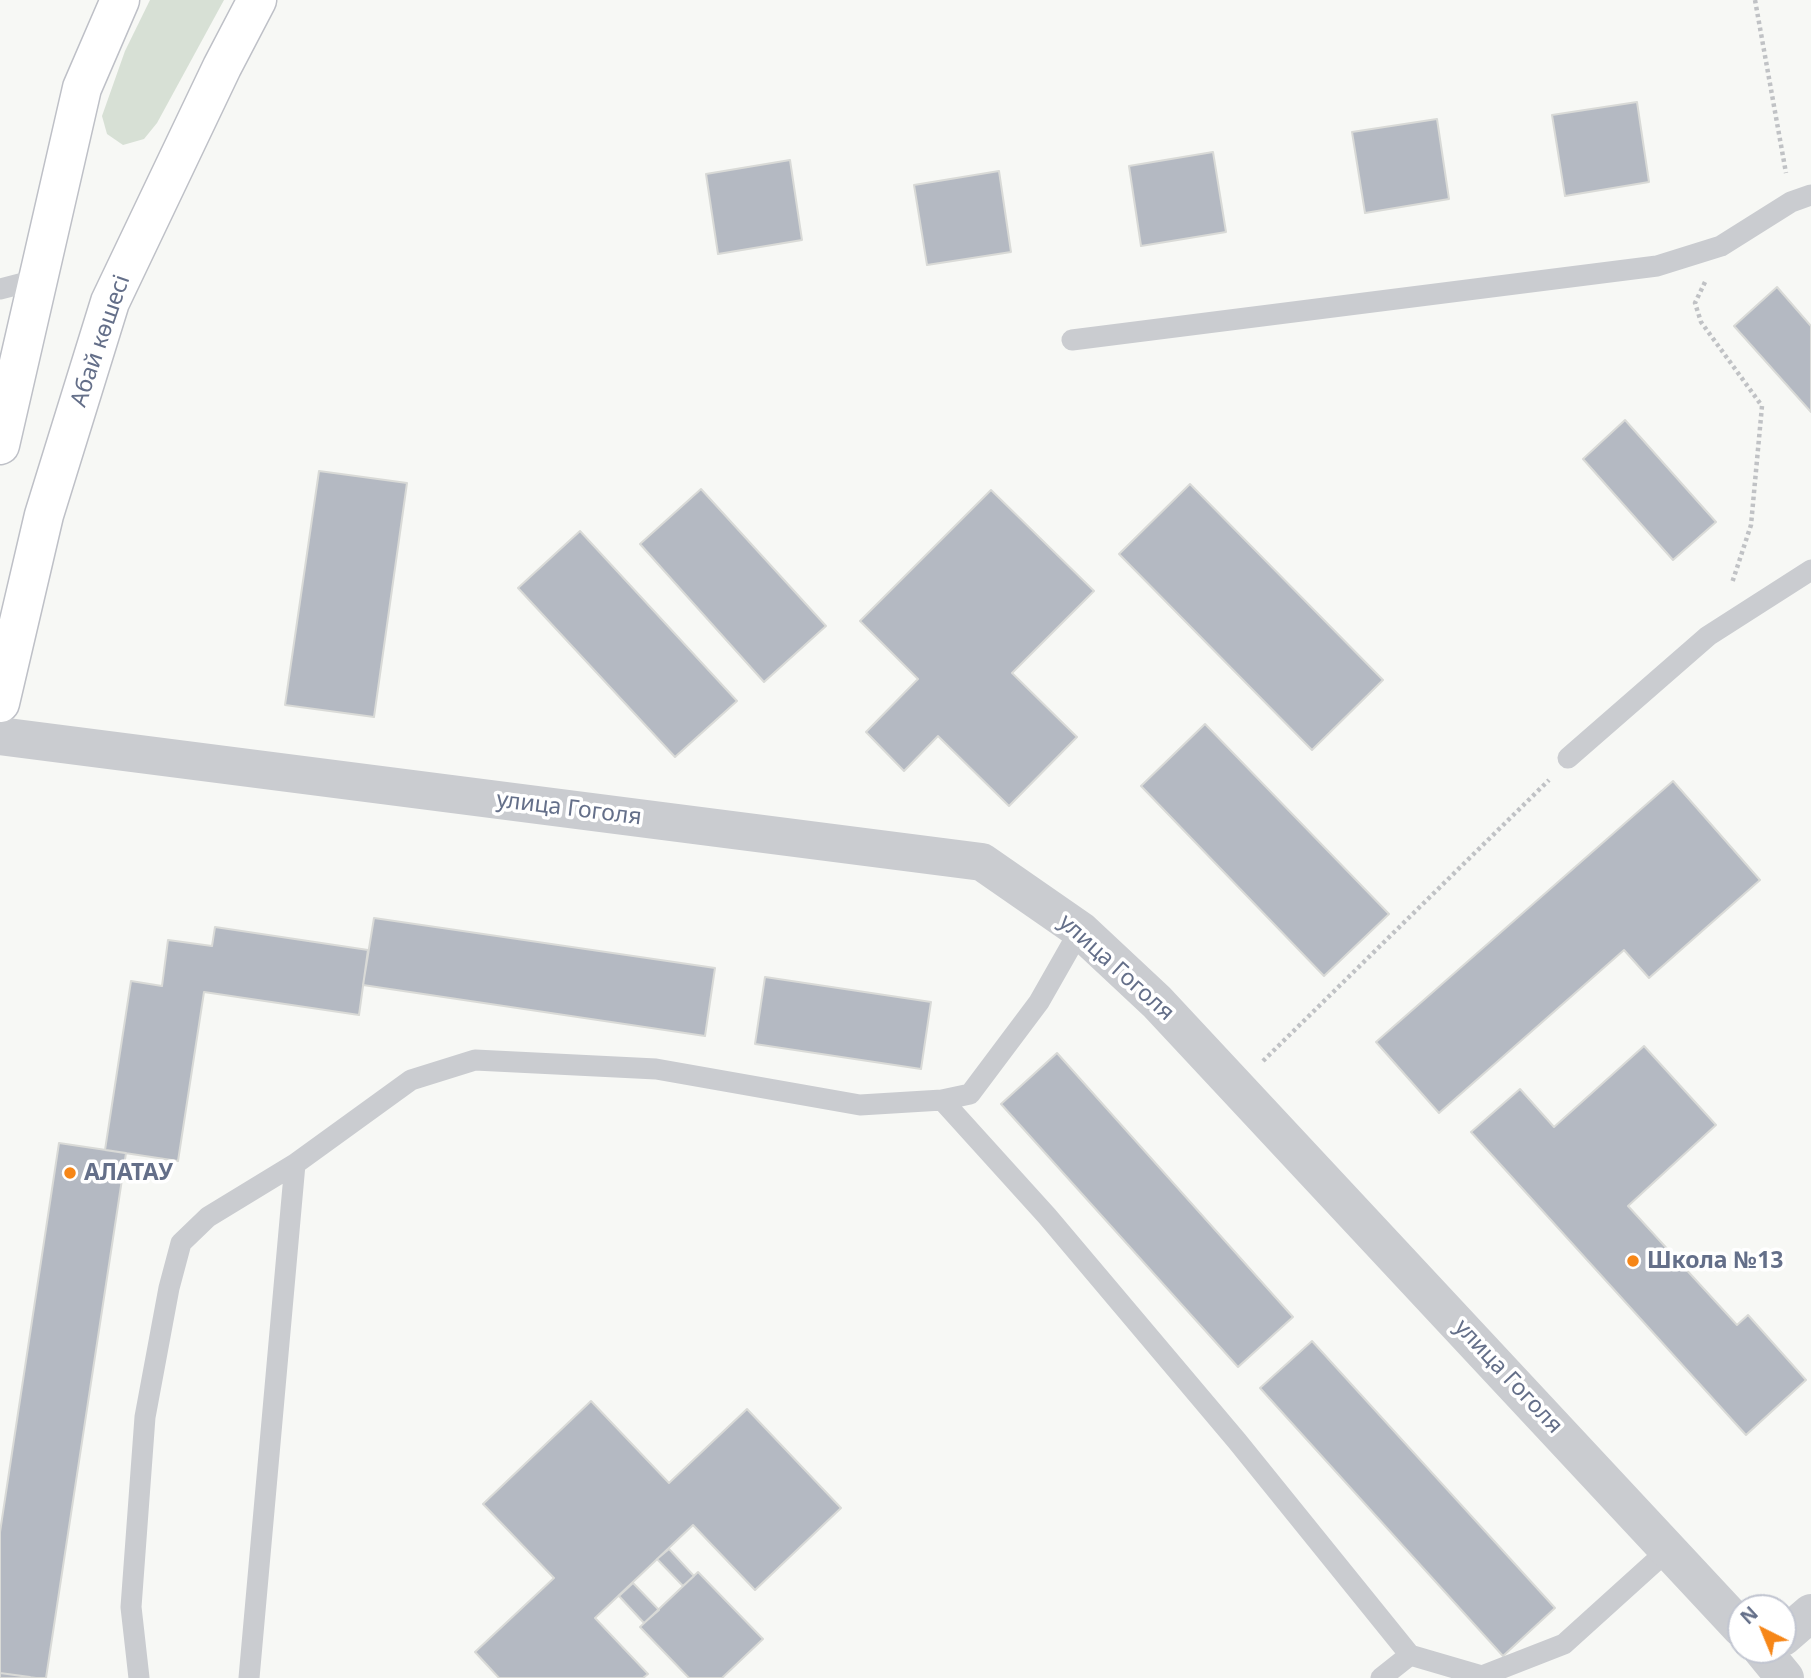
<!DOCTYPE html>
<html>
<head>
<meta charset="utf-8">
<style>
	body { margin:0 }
	#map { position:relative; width:1811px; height:1678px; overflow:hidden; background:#f7f8f5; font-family:"Noto Sans",sans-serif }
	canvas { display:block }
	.north { position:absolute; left:1727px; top:1594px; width:70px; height:70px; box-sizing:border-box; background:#fff; border:2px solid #c1c5d0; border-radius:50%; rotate:317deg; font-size:19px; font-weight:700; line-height:28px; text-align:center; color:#646f89 }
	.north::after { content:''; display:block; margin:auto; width:24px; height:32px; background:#f68617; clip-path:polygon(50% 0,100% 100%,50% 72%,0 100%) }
</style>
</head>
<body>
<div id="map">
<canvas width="1811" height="1678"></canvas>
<div class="north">N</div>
</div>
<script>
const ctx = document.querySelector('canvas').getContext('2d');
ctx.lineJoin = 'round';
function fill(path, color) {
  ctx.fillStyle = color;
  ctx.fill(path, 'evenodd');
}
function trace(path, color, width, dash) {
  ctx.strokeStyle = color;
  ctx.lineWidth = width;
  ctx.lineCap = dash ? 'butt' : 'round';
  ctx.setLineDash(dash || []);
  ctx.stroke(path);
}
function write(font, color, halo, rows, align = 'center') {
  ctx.font = font + ' "Noto Sans",sans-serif';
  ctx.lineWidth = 7;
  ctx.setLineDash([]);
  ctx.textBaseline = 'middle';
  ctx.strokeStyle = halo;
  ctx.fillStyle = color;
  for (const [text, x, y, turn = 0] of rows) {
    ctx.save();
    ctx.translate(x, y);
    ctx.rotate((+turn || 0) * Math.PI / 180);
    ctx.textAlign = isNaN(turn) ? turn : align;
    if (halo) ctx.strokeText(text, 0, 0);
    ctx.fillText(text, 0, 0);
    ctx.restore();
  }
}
fill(new Path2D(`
	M 150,0 L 224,0 L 157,123 L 144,139 L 123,145 L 107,134 L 102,116 L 125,51 Z`), '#d7e0d5');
const building = new Path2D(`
	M 1637,102 L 1649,182 L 1565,196 L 1552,115 Z
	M 1437,119 L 1449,199 L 1365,213 L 1352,132 Z
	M 1213,152 L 1226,232 L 1141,246 L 1129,166 Z
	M 790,160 L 802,240 L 718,254 L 706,174 Z
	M 999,171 L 1011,252 L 927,265 L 914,185 Z
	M 1777,287 L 1811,326 L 1811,412 L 1734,326 Z
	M 1625,420 L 1716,522 L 1673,560 L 1583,459 Z
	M 319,471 L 407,483 L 374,717 L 285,705 Z
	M 1190,484 L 1383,680 L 1312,750 L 1119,554 Z
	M 701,489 L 826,626 L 764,682 L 640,544 Z
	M 991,490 L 1094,591 L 1012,673 L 1077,737 L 1009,806 L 938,736 L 904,771 L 866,732 L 918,679 L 860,621 Z
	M 580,531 L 737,701 L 675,757 L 518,588 Z
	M 1205,724 L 1389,914 L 1324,976 L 1141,786 Z
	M 1673,781 L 1760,880 L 1649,978 L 1624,950 L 1439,1113 L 1376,1042 Z
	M 374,918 L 715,968 L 705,1036 L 363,985 Z
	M 215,927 L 368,950 L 359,1015 L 204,992 L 178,1161 L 105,1150 L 131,981 L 162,986 L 168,940 L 212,946 Z
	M 765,977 L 931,1002 L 921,1069 L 755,1044 Z
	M 1644,1046 L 1716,1125 L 1628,1206 L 1737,1325 L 1748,1315 L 1806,1380 L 1746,1435 L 1471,1132 L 1520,1089 L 1554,1127 Z
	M 1057,1053 L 1293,1317 L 1238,1367 L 1001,1104 Z
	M 59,1143 L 126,1153 L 46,1678 L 36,1678 L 0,1673 L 0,1532 Z
	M 1312,1341 L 1555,1608 L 1503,1656 L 1260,1388 Z
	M 591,1401 L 669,1483 L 747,1409 L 841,1508 L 755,1590 L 693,1525 L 595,1618 L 648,1674 L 643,1678 L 499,1678 L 475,1652 L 554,1578 L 483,1504 Z
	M 669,1549 L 694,1576 L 683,1586 L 657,1559 Z
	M 698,1572 L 763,1639 L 722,1678 L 689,1678 L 640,1627 Z
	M 633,1583 L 659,1610 L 644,1623 L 619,1596 Z
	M 0,1673 L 30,1677 L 30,1678 L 0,1678 Z`);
fill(building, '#b4b9c2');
trace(building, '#d9dad7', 2);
const secondary = new Path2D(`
	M 0,445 L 82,88 L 120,0
	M 0,703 L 44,515 L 110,302 L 222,67 L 257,0`);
trace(secondary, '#bec0c7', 41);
trace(new Path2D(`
	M 1755,0 L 1786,173
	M 1705,282 L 1695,303 L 1701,322 L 1762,406 L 1751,525 L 1732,583
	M 1263,1061 L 1549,780`), '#c0c2c5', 4.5, [3.5, 3.5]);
trace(new Path2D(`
	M 0,289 L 39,279
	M 1072,340 L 1657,266 L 1721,246 L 1791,202 L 1811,195
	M 1568,758 L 1708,636 L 1811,570
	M 942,1100 L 1047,1216 L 1237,1441 L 1410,1655 L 1482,1676 L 1564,1644 L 1668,1550
	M 139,1678 L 131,1607 L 145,1417 L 169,1288 L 181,1243 L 208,1217 L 295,1164 L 411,1080 L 475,1060 L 656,1069 L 860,1105 L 942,1100 L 970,1094 L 1039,1002 L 1080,930
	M 249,1678 L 295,1164
	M 1381,1678 L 1410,1655`), '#caccd0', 21);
trace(new Path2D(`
	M 0,736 L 982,862 L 1080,930 L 1157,1002 L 1741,1628
	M 1783,1637 L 1811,1613
	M 1762,1650 L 1785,1678`), '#caccd0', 38);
trace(secondary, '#fff', 38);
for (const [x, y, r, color] of [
	[70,1173,7,"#f68617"],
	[1633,1261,7,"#f68617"]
]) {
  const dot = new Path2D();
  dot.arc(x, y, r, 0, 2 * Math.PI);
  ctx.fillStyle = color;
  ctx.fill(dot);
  trace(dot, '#fff', 2.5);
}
write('23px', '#646f89', '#fff', [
	["Абай көшесі",101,341,-71],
	["улица Гоголя",569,809,7],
	["улица Гоголя",1116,968,42],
	["улица Гоголя",1508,1377,47]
]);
write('bold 23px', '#646f89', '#fff', [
	["АЛАТАУ",84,1173],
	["Школа №13",1647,1261]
], 'left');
</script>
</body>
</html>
